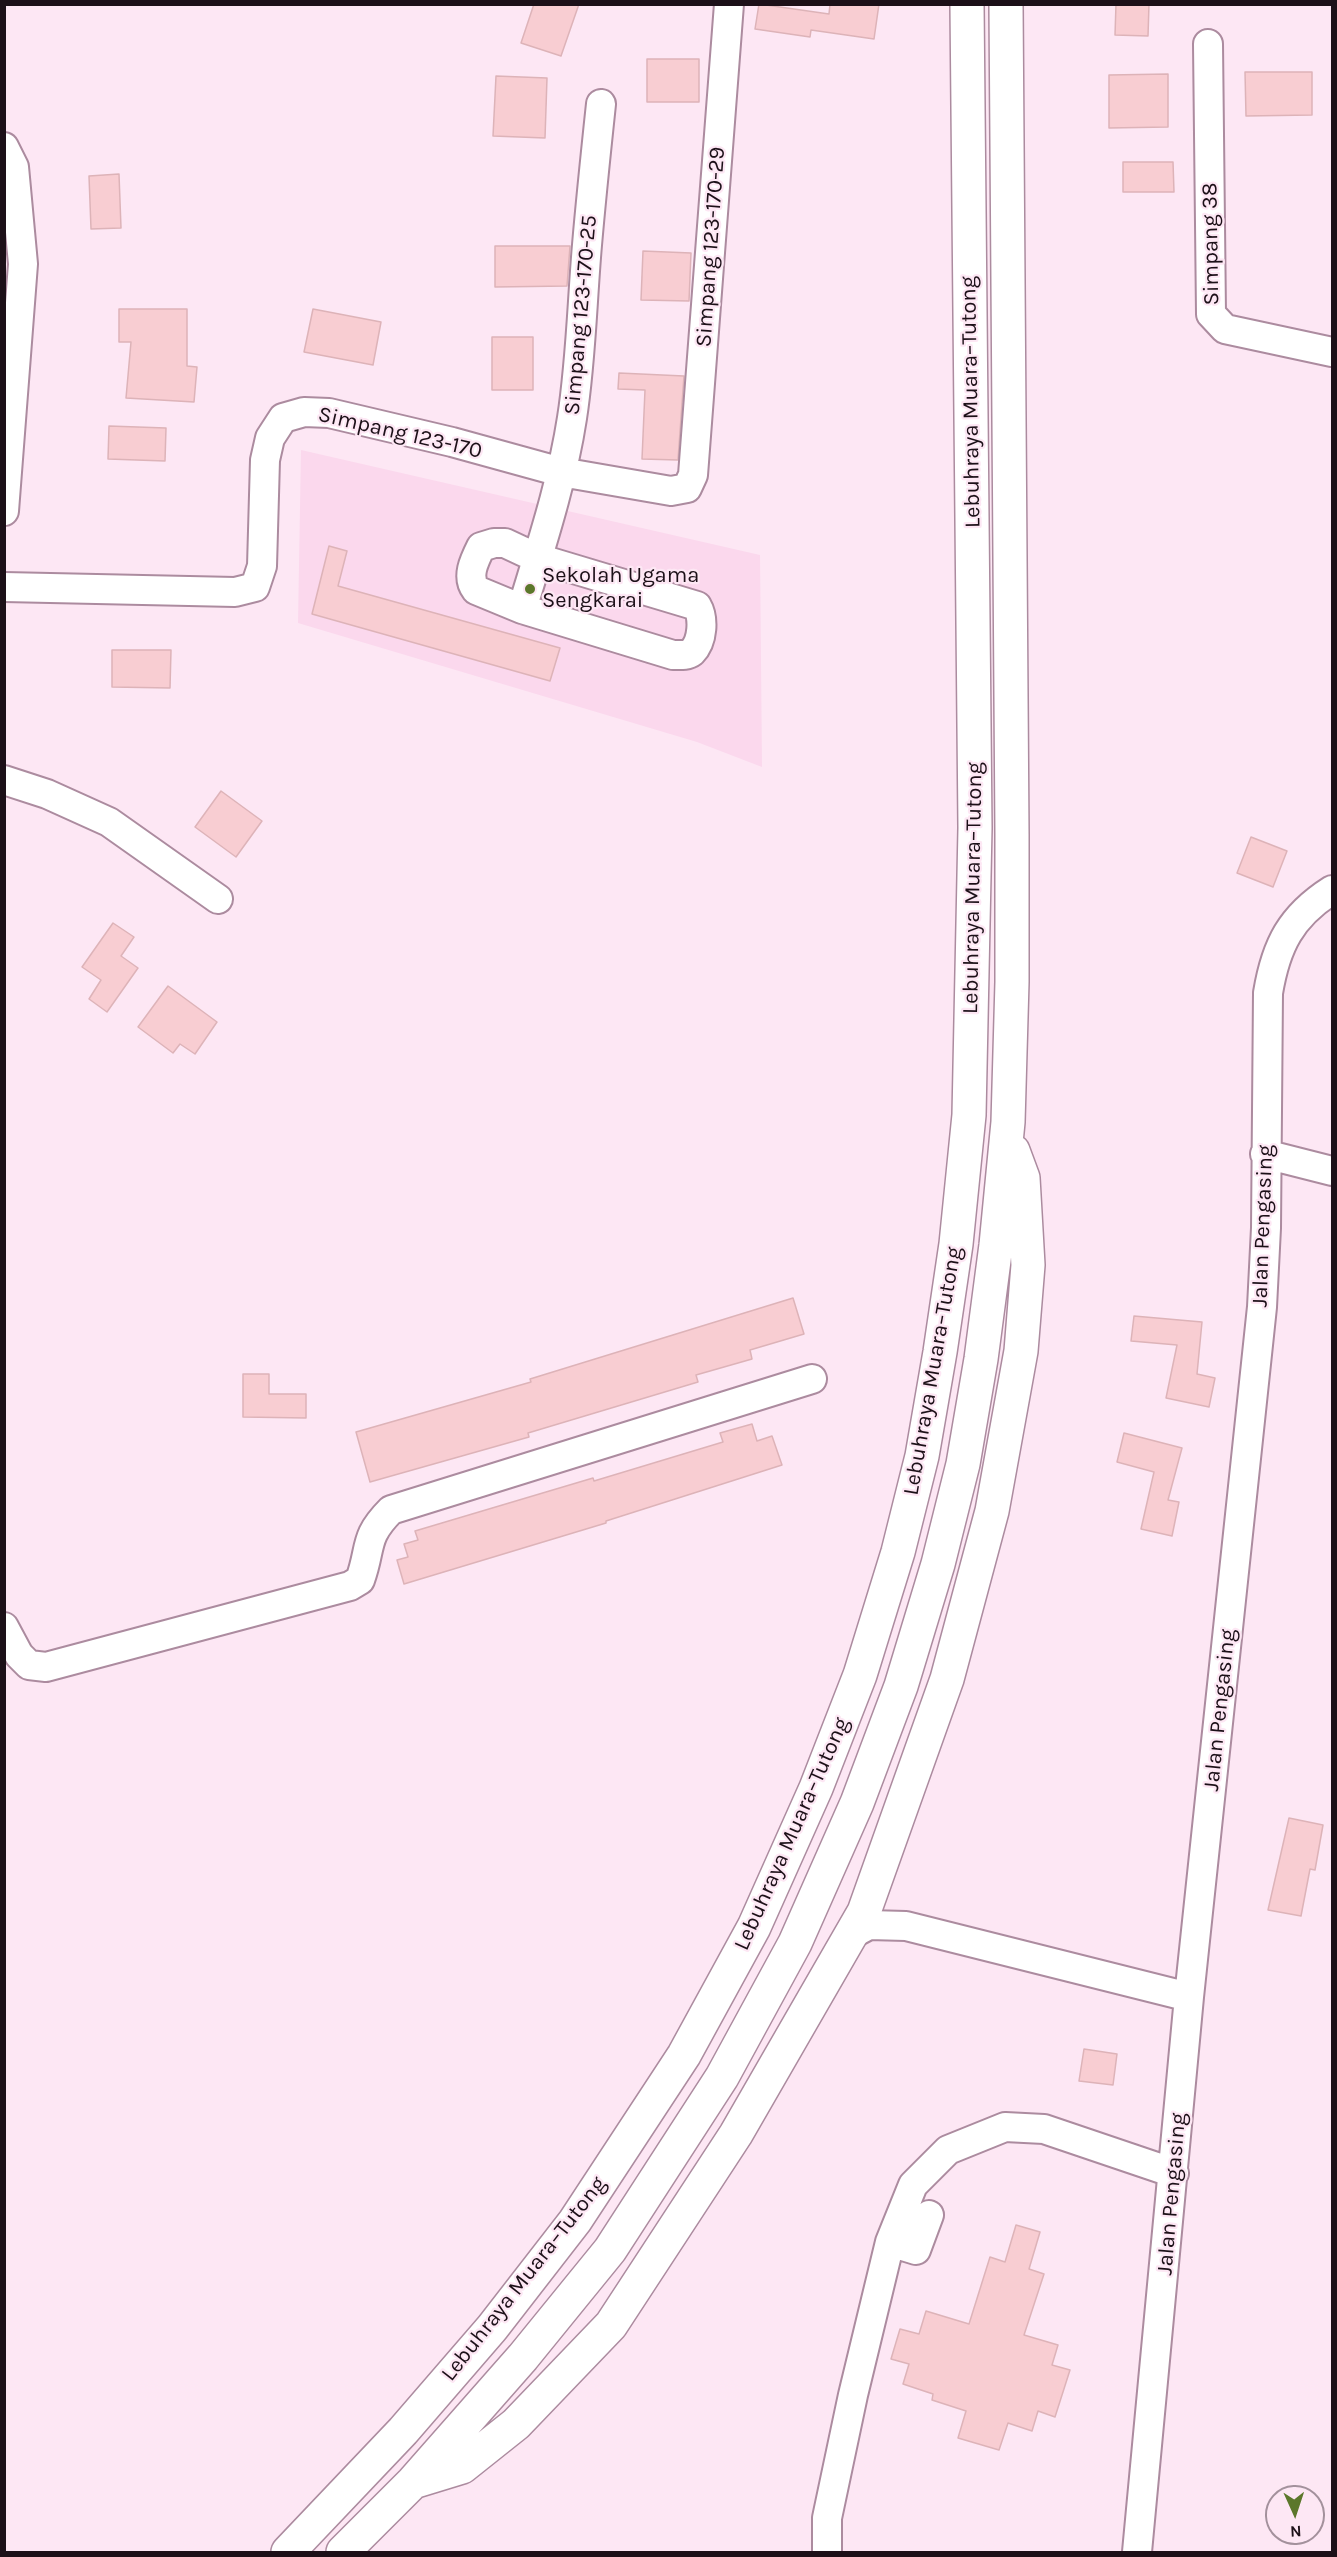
<!DOCTYPE html>
<html>
<head>
<meta charset="utf-8">
<style>
	body { margin:0 }
	#map { position:relative; width:1337px; height:2557px; overflow:hidden; background:#fde7f4; font-family:Karla,sans-serif }
	canvas { display:block }
	.frame { position:absolute; inset:0; border:6px solid #1c1018; pointer-events:none }
	.north { position:absolute; left:1265px; top:2485px; width:60px; height:60px; box-sizing:border-box; background:#fde7f4; border:2px solid #a3919c; border-radius:50%; rotate:177deg; font-size:16px; font-weight:700; line-height:24px; text-align:center; color:#1c1018 }
	.north::after { content:''; display:block; margin:auto; width:21px; height:27px; background:#5c772b; clip-path:polygon(50% 0,100% 100%,50% 72%,0 100%) }
</style>
</head>
<body>
<div id="map">
<canvas width="1337" height="2557"></canvas>
<div class="frame"></div>
<div class="north">N</div>
</div>
<script>
const ctx = document.querySelector('canvas').getContext('2d');
ctx.lineJoin = 'round';
function fill(path, color) {
  ctx.fillStyle = color;
  ctx.fill(path, 'evenodd');
}
function trace(path, color, width, dash) {
  ctx.strokeStyle = color;
  ctx.lineWidth = width;
  ctx.lineCap = dash ? 'butt' : 'round';
  ctx.setLineDash(dash || []);
  ctx.stroke(path);
}
function write(font, color, halo, rows, align = 'center') {
  ctx.font = font + ' Karla,sans-serif';
  ctx.lineWidth = 4.5;
  ctx.setLineDash([]);
  ctx.textBaseline = 'middle';
  ctx.strokeStyle = halo;
  ctx.fillStyle = color;
  for (const [text, x, y, turn = 0] of rows) {
    ctx.save();
    ctx.translate(x, y);
    ctx.rotate((+turn || 0) * Math.PI / 180);
    ctx.textAlign = isNaN(turn) ? turn : align;
    if (halo) ctx.strokeText(text, 0, 0);
    ctx.fillText(text, 0, 0);
    ctx.restore();
  }
}
fill(new Path2D(`
	M 301,450 L 760,555 L 762,767 L 697,742 L 298,623 Z`), '#fbd8ed');
const building = new Path2D(`
	M 534,4 L 579,4 L 561,56 L 521,43 Z
	M 759,4 L 829,14 L 830,4 L 879,4 L 874,39 L 811,30 L 810,37 L 755,29 Z
	M 1116,4 L 1149,4 L 1148,36 L 1115,35 Z
	M 647,59 L 699,59 L 699,102 L 647,102 Z
	M 1245,72 L 1312,72 L 1312,115 L 1246,116 Z
	M 1168,74 L 1168,127 L 1109,128 L 1109,75 Z
	M 496,76 L 547,78 L 545,138 L 493,136 Z
	M 1123,162 L 1173,162 L 1174,192 L 1123,192 Z
	M 119,174 L 121,228 L 91,229 L 89,176 Z
	M 495,246 L 570,246 L 567,286 L 495,287 Z
	M 643,251 L 691,253 L 689,301 L 641,300 Z
	M 119,309 L 187,309 L 187,366 L 197,367 L 194,402 L 126,398 L 131,342 L 119,342 Z
	M 313,309 L 381,322 L 373,365 L 304,352 Z
	M 492,337 L 533,337 L 533,390 L 492,390 Z
	M 619,373 L 684,376 L 678,460 L 642,459 L 645,390 L 618,389 Z
	M 109,426 L 166,428 L 165,461 L 108,459 Z
	M 329,546 L 347,551 L 338,586 L 560,648 L 550,681 L 312,614 Z
	M 112,650 L 171,650 L 170,688 L 112,687 Z
	M 221,791 L 262,821 L 236,857 L 195,827 Z
	M 1251,837 L 1287,851 L 1273,887 L 1237,873 Z
	M 113,923 L 134,937 L 121,956 L 138,968 L 107,1012 L 89,999 L 101,980 L 82,967 Z
	M 168,986 L 217,1022 L 195,1054 L 180,1044 L 173,1053 L 138,1027 Z
	M 793,1298 L 804,1334 L 750,1350 L 752,1359 L 696,1375 L 698,1382 L 528,1433 L 529,1437 L 370,1482 L 356,1432 L 531,1382 L 530,1379 Z
	M 1134,1316 L 1202,1322 L 1197,1374 L 1215,1378 L 1209,1407 L 1166,1398 L 1177,1345 L 1131,1341 Z
	M 243,1374 L 269,1374 L 269,1394 L 306,1394 L 306,1418 L 243,1417 Z
	M 752,1424 L 757,1441 L 772,1436 L 782,1465 L 606,1521 L 606,1523 L 404,1584 L 397,1560 L 408,1557 L 404,1544 L 418,1540 L 415,1531 L 593,1478 L 594,1481 L 723,1442 L 720,1433 Z
	M 1124,1433 L 1182,1448 L 1168,1500 L 1179,1502 L 1172,1536 L 1141,1529 L 1154,1472 L 1117,1462 Z
	M 1289,1818 L 1323,1825 L 1315,1870 L 1310,1869 L 1301,1916 L 1268,1910 Z
	M 1084,2049 L 1117,2054 L 1113,2085 L 1079,2081 Z
	M 1016,2225 L 1040,2232 L 1029,2269 L 1044,2274 L 1024,2335 L 1058,2345 L 1052,2365 L 1070,2370 L 1055,2417 L 1038,2411 L 1032,2431 L 1008,2423 L 999,2450 L 958,2438 L 966,2411 L 932,2400 L 933,2394 L 903,2384 L 909,2364 L 891,2359 L 900,2329 L 919,2334 L 926,2311 L 969,2324 L 990,2257 L 1005,2262 Z`);
fill(building, '#f8cdd2');
trace(building, '#ddb3b8', 1.5);
const minor = new Path2D(`
	M 1208,44 L 1211,314 L 1225,329 L 1332,352
	M 4,147 L 14,167 L 23,264 L 4,511
	M 4,587 L 235,592 L 255,587 L 262,566 L 265,460 L 270,438 L 283,418 L 304,412 L 329,413 L 452,442 L 561,472 L 671,491 L 687,488 L 693,475 L 729,4
	M 522,609 L 476,590 C 466,577 474,561 481,547 L 494,543 L 505,543 L 537,558 L 697,606 C 704,618 703,641 692,652 C 687,656 679,655 673,655 L 522,609 C 541,546 562,483 572,418 C 581,361 582,303 587,245 C 591,198 596,151 601,104
	M 4,780 L 47,794 L 109,822 L 218,899
	M 1265,1154 L 1332,1171
	M 4,1627 L 19,1655 L 29,1665 L 46,1667 L 350,1586 L 360,1580 C 372,1547 363,1538 391,1510 L 812,1379
	M 852,1934 L 869,1925 L 906,1926 L 1189,1997
	M 890,2242 L 916,2250 L 929,2215
	M 827,2552 L 827,2518 L 853,2395 L 890,2242 L 913,2185 L 948,2150 L 1005,2127 L 1044,2129 L 1174,2173
	M 1137,2552 L 1189,1997 L 1262,1307 L 1266,1228 L 1268,993 C 1276,945 1291,916 1332,890`);
const highway = new Path2D(`
	M 413,2482 L 462,2467 L 516,2424 L 611,2325 L 736,2134 L 864,1912 L 947,1679 L 992,1511 L 1021,1351 L 1028,1265 L 1023,1178 L 1013,1151
	M 288,2552 L 403,2431 L 492,2328 L 575,2221 L 684,2055 L 754,1927 L 816,1788 L 860,1675 L 898,1552 L 922,1456 L 940,1352 L 956,1244 L 969,1115 L 975,828 L 967,4
	M 343,2552 L 413,2482 L 523,2357 L 610,2250 L 722,2077 L 795,1943 L 857,1803 L 901,1686 L 938,1564 L 963,1464 L 981,1359 L 996,1245 L 1008,1122 L 1012,982 L 1012,834 L 1006,4`);
trace(minor, '#ac8b9f', 32);
trace(highway, '#ac8b9f', 36);
trace(minor, '#fff', 28);
trace(highway, '#fff', 33);
for (const [x, y, r, color] of [
	[530,589,6,"#5c772b"]
]) {
  const dot = new Path2D();
  dot.arc(x, y, r, 0, 2 * Math.PI);
  ctx.fillStyle = color;
  ctx.fill(dot);
  trace(dot, '#fde7f4', 2);
}
write('22px', '#1c1018', '#fde7f4', [
	["Simpang 38",1211,244,-91],
	["Simpang 123-170-29",711,247,-86],
	["Simpang 123-170-25",581,315,-85],
	["Lebuhraya Muara–Tutong",971,402,-91],
	["Simpang 123-170",400,433,13],
	["Lebuhraya Muara–Tutong",973,888,-89],
	["Jalan Pengasing",1263,1226,-88],
	["Lebuhraya Muara–Tutong",933,1371,-80],
	["Jalan Pengasing",1220,1710,-84],
	["Lebuhraya Muara–Tutong",792,1834,-66],
	["Jalan Pengasing",1172,2194,-85],
	["Lebuhraya Muara–Tutong",524,2279,-52]
]);
write('22px', '#1c1018', '#fde7f4', [
	["Sekolah Ugama",542,576],
	["Sengkarai",542,601]
], 'left');
</script>
</body>
</html>
